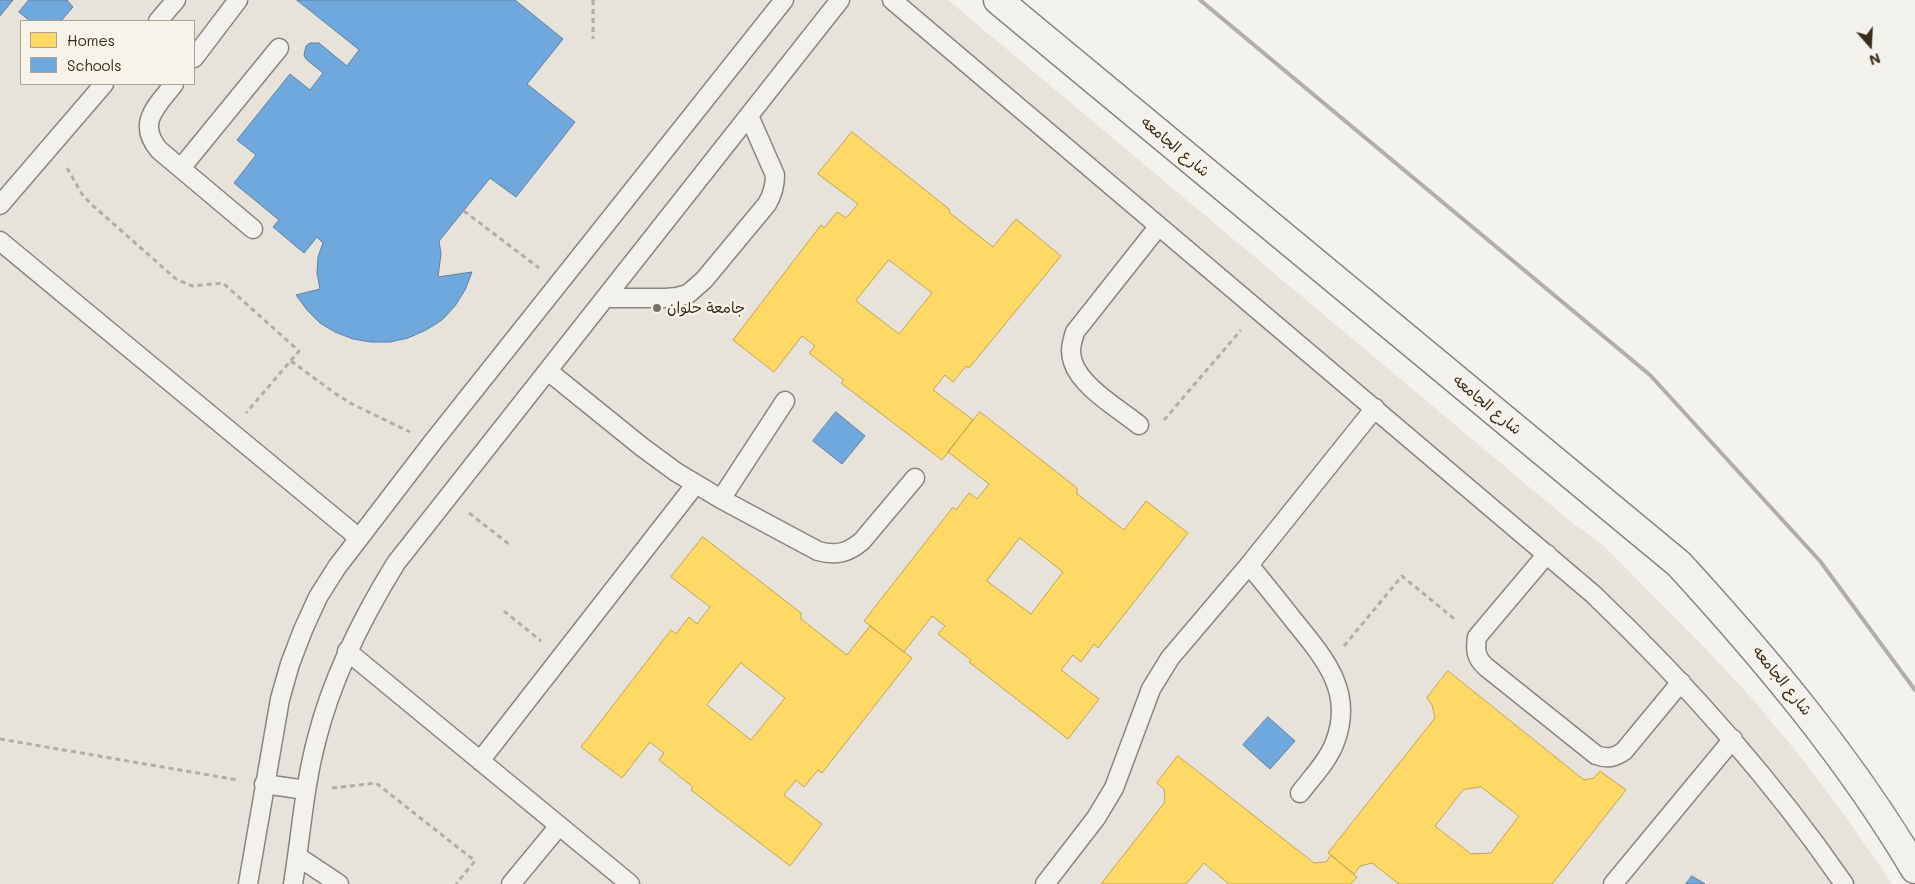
<!DOCTYPE html>
<html>
<head>
<meta charset="utf-8">
<style>
	body { margin:0 }
	#map { position:relative; width:1915px; height:884px; overflow:hidden; background:#f4f2ec; font-family:Mali,sans-serif }
	canvas { display:block }
	.legend { position:absolute; left:20px; top:20px; width:175px; height:65px; box-sizing:border-box; background:#f7f3e8; border:1px solid #aca397; margin:0; padding:6px 9px; list-style:none; font-size:15px; color:#3b2a1e }
	.legend li { display:flex; align-items:center; gap:10px; height:25px }
	.legend b { width:25px; border:1px solid #aca397 }
	.north { position:absolute; left:1845px; top:20px; width:50px; height:50px; -webkit-text-stroke:4px #f7f3e8; paint-order:stroke; rotate:161deg; font-size:14px; font-weight:700; line-height:20px; text-align:center; color:#3b2a1e }
	.north::after { content:''; display:block; margin:auto; width:18px; height:22px; background:#3b2a1e; clip-path:polygon(50% 0,100% 100%,50% 72%,0 100%) }
</style>
</head>
<body>
<div id="map">
<canvas width="1915" height="884"></canvas>
<ul class="legend">
<li><b style="height:14px;background:#ffd966"></b>Homes</li>
<li><b style="height:14px;background:#6fa8dc"></b>Schools</li>
</ul>
<div class="north">N</div>
</div>
<script>
const ctx = document.querySelector('canvas').getContext('2d');
ctx.lineJoin = 'round';
function fill(path, color) {
  ctx.fillStyle = color;
  ctx.fill(path, 'evenodd');
}
function trace(path, color, width, dash) {
  ctx.strokeStyle = color;
  ctx.lineWidth = width;
  ctx.lineCap = dash ? 'butt' : 'round';
  ctx.setLineDash(dash || []);
  ctx.stroke(path);
}
function write(font, color, halo, rows, align = 'center') {
  ctx.font = font + ' Mali,"Playpen Sans Arabic",sans-serif';
  ctx.lineWidth = 5;
  ctx.setLineDash([]);
  ctx.textBaseline = 'middle';
  ctx.strokeStyle = halo;
  ctx.fillStyle = color;
  for (const [text, x, y, turn = 0] of rows) {
    ctx.save();
    ctx.translate(x, y);
    ctx.rotate((+turn || 0) * Math.PI / 180);
    ctx.textAlign = isNaN(turn) ? turn : align;
    if (halo) ctx.strokeText(text, 0, 0);
    ctx.fillText(text, 0, 0);
    ctx.restore();
  }
}
fill(new Path2D(`
	M 0,0 L 948,0 L 1571,522 L 1602,544 L 1705,648 L 1756,703 L 1803,760 L 1848,820 L 1892,884 L 0,884 ZM 21,21 L 194,21 L 194,84 L 21,84 Z`), '#e7e2da');
fill(new Path2D(`
	M 949,684 L 1074,779 L 993,884 L 807,884 L 800,879 Z
	M 0,757 L 225,795 L 210,884 L 0,884 Z`), '#e6e3da');
const homes = new Path2D(`
	M 852,132 L 949,209 L 950,213 L 993,247 L 1016,219 L 1061,256 L 969,368 L 966,366 L 953,382 L 945,375 L 933,390 L 973,420 L 942,460 L 841,383 L 844,380 L 809,353 L 815,346 L 802,336 L 774,372 L 733,340 L 821,225 L 824,228 L 837,212 L 846,218 L 858,204 L 818,174 ZM 889,260 L 932,293 L 899,334 L 856,301 Z
	M 980,412 L 1077,488 L 1077,494 L 1124,530 L 1146,501 L 1188,533 L 1098,648 L 1094,644 L 1081,662 L 1073,655 L 1061,670 L 1099,699 L 1068,739 L 969,662 L 971,660 L 938,634 L 945,626 L 932,616 L 904,652 L 864,621 L 953,507 L 956,510 L 969,493 L 977,499 L 989,484 L 948,452 ZM 1020,538 L 1063,572 L 1031,614 L 987,581 Z
	M 703,537 L 801,613 L 801,619 L 847,655 L 870,626 L 912,658 L 822,773 L 818,770 L 804,787 L 796,780 L 784,795 L 822,824 L 790,866 L 691,790 L 693,787 L 659,760 L 664,753 L 650,742 L 622,778 L 581,747 L 671,630 L 676,634 L 689,617 L 697,624 L 710,607 L 671,577 ZM 741,663 L 785,698 L 751,740 L 707,705 Z
	M 1448,671 L 1584,780 L 1594,778 L 1600,771 L 1626,790 L 1552,884 L 1399,884 L 1372,863 L 1360,866 L 1354,874 L 1328,853 L 1435,718 L 1432,705 L 1427,698 ZM 1481,787 L 1519,816 L 1491,853 L 1471,854 L 1435,826 L 1463,790 Z
	M 1178,756 L 1314,863 L 1326,862 L 1331,855 L 1357,877 L 1351,884 L 1229,884 L 1204,863 L 1186,884 L 1101,884 L 1165,802 L 1164,789 L 1157,783 Z`);
fill(homes, '#ffd966');
trace(homes, '#c4a450', 1);
const schools = new Path2D(`
	M 0,0 L 13,0 L 0,16 Z
	M 29,0 L 67,0 L 73,7 L 61,21 L 30,21 L 19,12 Z
	M 297,0 L 515,0 L 563,39 L 527,84 L 575,122 L 516,197 L 490,178 L 439,241 L 441,254 L 438,277 L 472,272 L 465,290 L 455,306 L 442,320 L 426,330 L 408,338 L 390,342 L 371,342 L 353,339 L 335,332 L 320,323 L 307,310 L 296,295 L 320,289 L 317,273 L 318,257 L 323,243 L 317,237 L 304,253 L 273,227 L 279,220 L 234,183 L 256,155 L 237,140 L 290,74 L 310,90 L 323,73 L 306,59 L 304,55 L 306,46 L 310,43 L 319,43 L 347,66 L 359,50 Z
	M 836,412 L 865,436 L 842,464 L 813,441 Z
	M 1268,717 L 1295,741 L 1270,769 L 1243,745 Z
	M 1692,876 L 1705,884 L 1686,884 Z`);
fill(schools, '#6fa8dc');
trace(schools, '#5f82a3', 1);
const lane = new Path2D(`
	M 892,0 L 1593,594 C 1686,683 1771,778 1844,884
	M 158,21 L 176,0
	M 194,58 L 238,0
	M 174,84 C 157,106 136,123 159,150 L 253,229
	M 181,168 L 279,48
	M 0,205 L 104,84
	M 0,241 L 359,538
	M 606,298 L 666,298 L 677,297 L 688,294 L 704,280 L 767,204 C 773,194 775,186 775,175 L 749,116
	M 548,371 L 642,447 L 676,472 L 721,499 L 818,551 C 836,556 848,553 862,541 L 915,478
	M 1139,425 C 1119,409 1080,386 1073,362 C 1069,351 1072,342 1075,332 L 1158,227
	M 721,499 L 785,401
	M 1547,554 L 1477,637 C 1475,651 1476,658 1486,667 L 1596,755 C 1607,759 1614,758 1624,751 L 1681,682
	M 1249,565 C 1265,584 1280,603 1295,622 C 1325,659 1354,692 1335,742 C 1328,761 1312,777 1300,793
	M 347,651 L 630,884
	M 480,761 L 695,485
	M 264,784 L 306,790
	M 297,856 L 339,884
	M 248,884 L 280,699 L 290,664 L 303,630 L 318,597 L 337,567 L 432,443 L 784,0
	M 293,884 C 301,836 304,786 317,738 C 333,675 362,618 396,563 L 840,0
	M 511,884 L 559,826
	M 1045,884 L 1096,818 L 1114,788 L 1151,689 L 1170,658 L 1249,565 L 1375,408
	M 1613,884 L 1733,739`);
const street = new Path2D(`
	M 998,0 L 1679,564 C 1766,659 1849,758 1915,869`);
trace(lane, '#898580', 21);
trace(street, '#898580', 31);
trace(new Path2D(`
	M 593,0 L 593,39
	M 67,168 L 82,194 L 91,204 L 176,279 L 192,286 L 223,283 L 299,351 L 246,413
	M 464,211 L 539,268
	M 291,361 L 336,394 L 352,404 L 410,432
	M 1164,420 L 1241,330
	M 469,513 L 510,545
	M 504,611 L 541,641
	M 1344,646 L 1402,576 L 1457,621
	M 0,739 L 238,780
	M 332,788 L 376,783 L 475,861 L 456,884`), '#b1aeaa', 3, [5, 4]);
trace(lane, '#f2f1ed', 18);
trace(street, '#f2f1ed', 28);
trace(new Path2D(`
	M 1200,0 L 1650,375 L 1820,561 L 1915,690`), '#b1aeaa', 4);
for (const [x, y, r, color] of [
	[657,308,5,"#7c7066"]
]) {
  const dot = new Path2D();
  dot.arc(x, y, r, 0, 2 * Math.PI);
  ctx.fillStyle = color;
  ctx.fill(dot);
  trace(dot, '#f7f3e8', 2);
}
write('15px', '#3b2a1e', '#f7f3e8', [
	["شارع الجامعه",1175,147,40],
	["شارع الجامعه",1487,405,40],
	["شارع الجامعه",1782,681,51]
]);
write('15px', '#3b2a1e', '#f7f3e8', [
	["جامعة حلوان",667,308]
], 'left');
</script>
</body>
</html>
